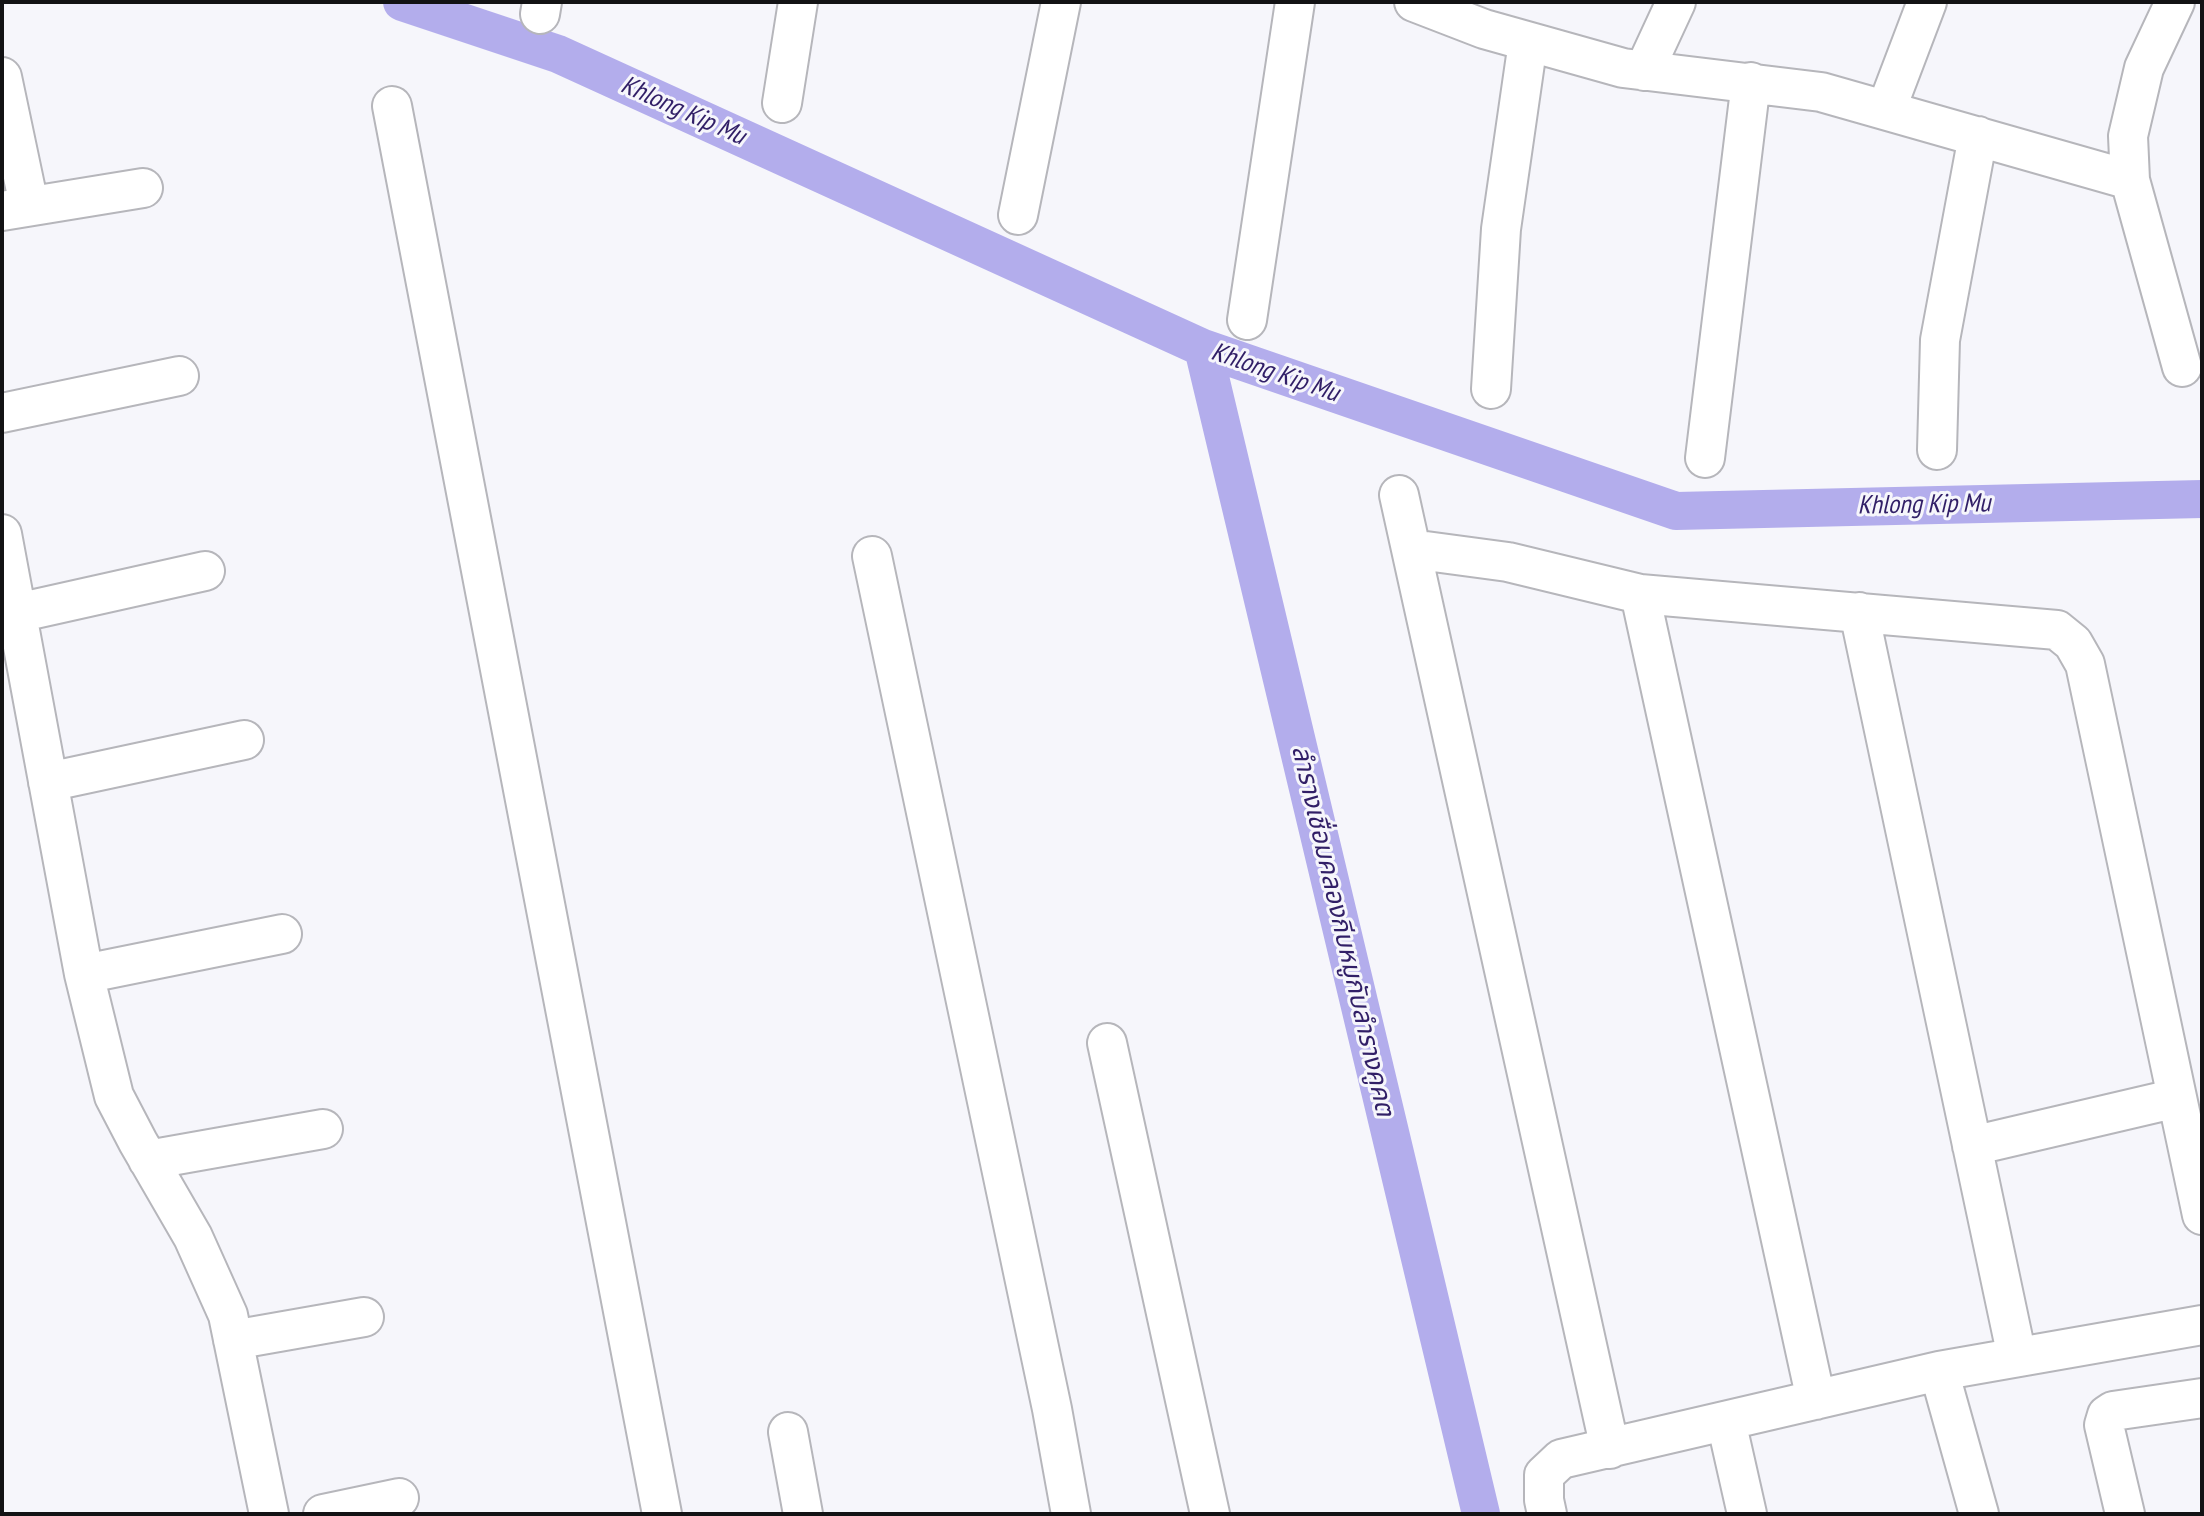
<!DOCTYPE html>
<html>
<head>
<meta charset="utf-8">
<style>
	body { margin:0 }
	#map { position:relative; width:2204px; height:1516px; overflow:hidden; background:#f6f6fb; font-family:"PT Sans Narrow",sans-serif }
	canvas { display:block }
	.frame { position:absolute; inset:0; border:4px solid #121214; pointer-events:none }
</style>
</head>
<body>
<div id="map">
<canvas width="2204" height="1516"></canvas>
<div class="frame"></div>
</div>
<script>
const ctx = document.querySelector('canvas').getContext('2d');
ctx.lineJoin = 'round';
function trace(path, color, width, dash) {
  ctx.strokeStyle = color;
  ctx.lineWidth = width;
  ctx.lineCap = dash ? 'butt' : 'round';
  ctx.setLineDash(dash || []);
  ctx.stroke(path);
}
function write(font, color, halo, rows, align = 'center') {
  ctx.font = font + ' "PT Sans Narrow","Noto Sans Thai",sans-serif';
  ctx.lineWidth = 6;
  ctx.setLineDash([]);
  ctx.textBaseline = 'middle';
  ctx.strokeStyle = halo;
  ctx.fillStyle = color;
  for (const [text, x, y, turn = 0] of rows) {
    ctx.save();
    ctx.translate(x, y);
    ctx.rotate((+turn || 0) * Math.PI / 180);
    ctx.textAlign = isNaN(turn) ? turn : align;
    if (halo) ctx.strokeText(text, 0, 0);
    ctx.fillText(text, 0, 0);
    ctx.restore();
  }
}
trace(new Path2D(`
	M 402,2 L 558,54 L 1203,348 L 1676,511 L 2202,499
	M 1203,348 L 1481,1514`), '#b3adec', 38);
const minor = new Path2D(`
	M 1414,2 L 1484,29 L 1623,68 L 1821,92 L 2130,180
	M 2175,2 L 2144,68 L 2128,136 L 2130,180 L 2182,367
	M 540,14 L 542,2
	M 1644,71 L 1676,2
	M 2,77 L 29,205
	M 782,103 L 798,2
	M 392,106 L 662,1514
	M 1886,110 L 1927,2
	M 2,211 L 143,188
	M 1018,215 L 1061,2
	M 1247,320 L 1295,2
	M 1491,389 L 1501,229 L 1528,42
	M 2,413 L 179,376
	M 1937,450 L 1940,340 L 1978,136
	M 1705,458 L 1751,82
	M 1399,495 L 1610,1449
	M 2,534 L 84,974 L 114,1096 L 138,1142 L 193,1237 L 228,1315 L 269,1514
	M 1411,549 L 1508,562 L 1640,594 L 2057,630 L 2073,643 L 2085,664 L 2202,1215
	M 872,556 L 1052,1409 L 1071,1514
	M 1640,594 L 1816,1400
	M 1859,612 L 2017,1357
	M 17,613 L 205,571
	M 48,782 L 244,740
	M 84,974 L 282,934
	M 1107,1043 L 1210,1514
	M 1972,1146 L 2177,1098
	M 148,1160 L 323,1129
	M 233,1340 L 364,1317
	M 1939,1371 L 1979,1514
	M 1726,1421 L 1747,1514
	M 788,1432 L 803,1514
	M 323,1514 L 399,1498
	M 1547,1514 L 1544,1500 L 1544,1475 L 1561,1459 L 1939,1371 L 2202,1325
	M 2125,1514 L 2104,1425 L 2107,1415 L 2113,1411 L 2202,1398`);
trace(minor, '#b6b6bb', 42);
trace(minor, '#fff', 38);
write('italic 26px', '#311f67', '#f6f6fb', [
	["Khlong Kip Mu",683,111,24],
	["Khlong Kip Mu",1275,373,19],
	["Khlong Kip Mu",1924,505,-1],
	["ลำรางเชื่อมคลองกีบหมูกับลำรางคูคต",1342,931,77]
]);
</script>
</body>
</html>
